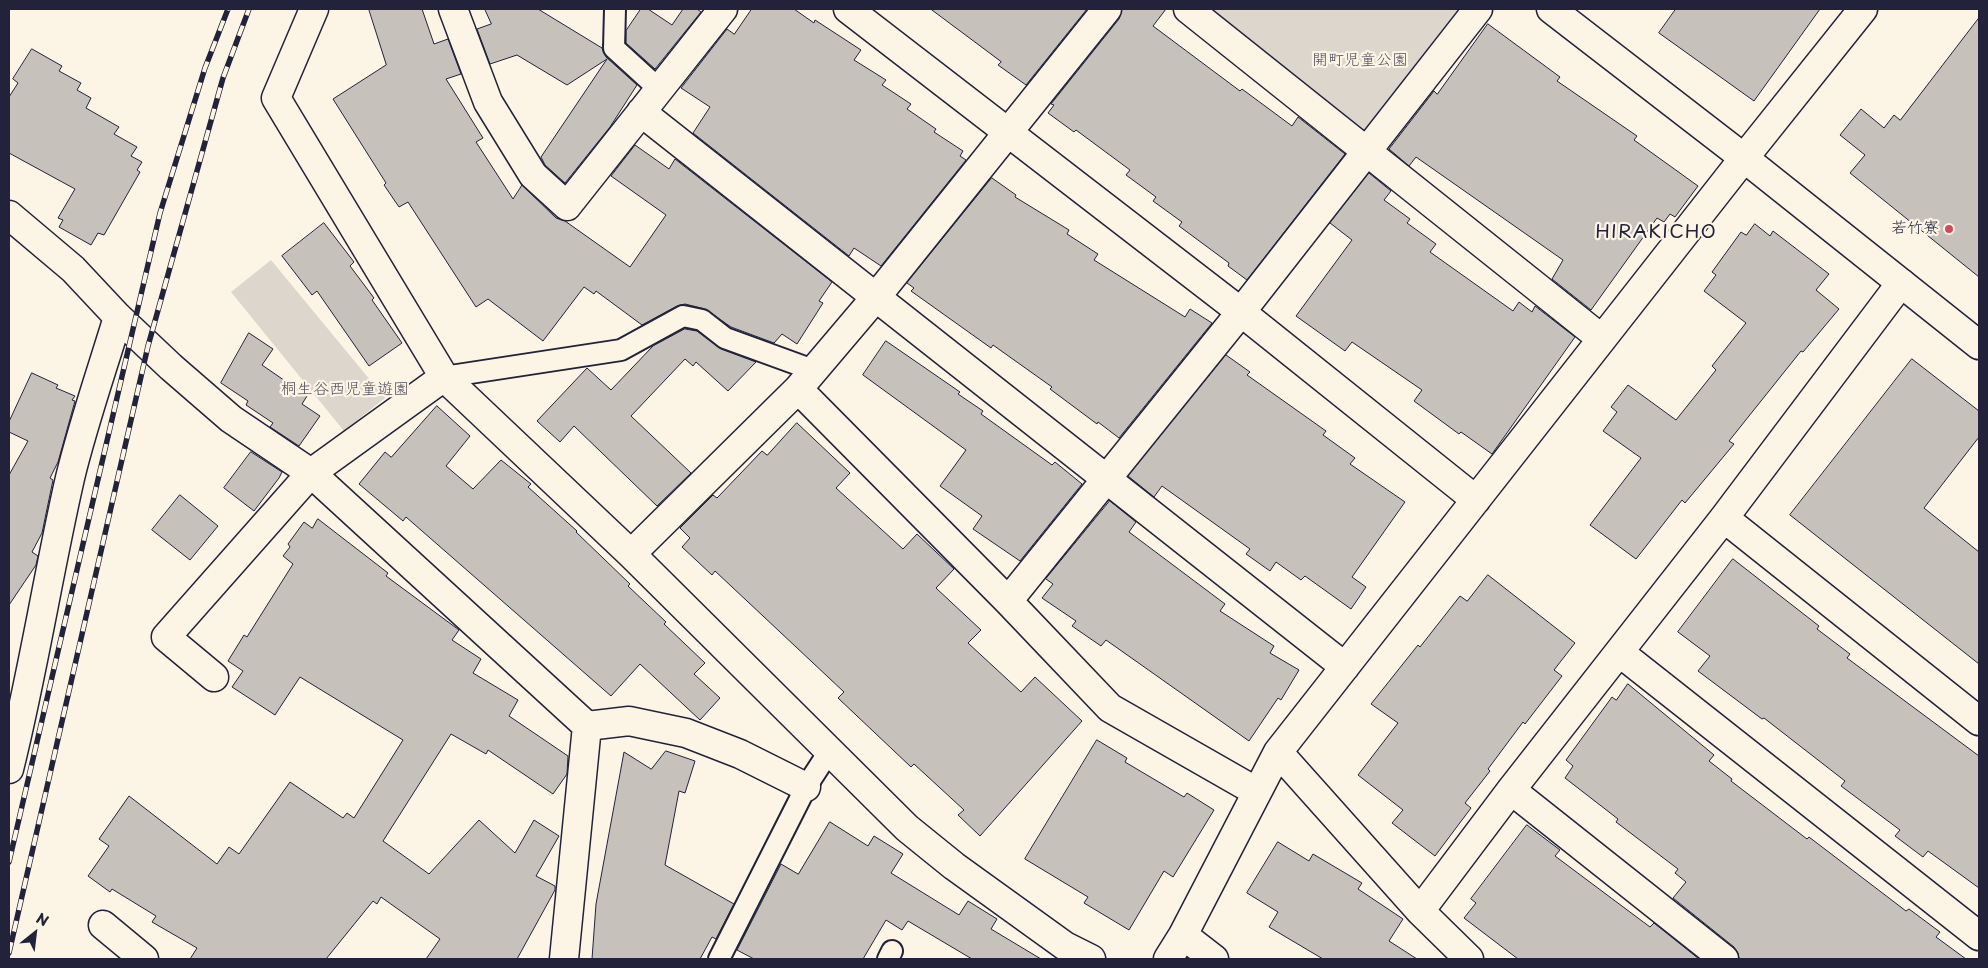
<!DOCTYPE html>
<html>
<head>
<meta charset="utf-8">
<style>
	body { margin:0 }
	#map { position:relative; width:1988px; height:968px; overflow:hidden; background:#fcf5e5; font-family:"Playpen Sans",sans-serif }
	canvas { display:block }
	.frame { position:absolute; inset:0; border:10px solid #22223b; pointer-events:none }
	.north { position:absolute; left:10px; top:908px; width:50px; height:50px; -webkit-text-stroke:4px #fcf5e5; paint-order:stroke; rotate:29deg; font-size:14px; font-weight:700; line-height:20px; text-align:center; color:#22223b }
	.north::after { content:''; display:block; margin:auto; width:18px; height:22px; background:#22223b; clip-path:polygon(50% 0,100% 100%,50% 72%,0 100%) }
</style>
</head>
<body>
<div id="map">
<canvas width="1988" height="968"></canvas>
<div class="frame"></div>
<div class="north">N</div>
</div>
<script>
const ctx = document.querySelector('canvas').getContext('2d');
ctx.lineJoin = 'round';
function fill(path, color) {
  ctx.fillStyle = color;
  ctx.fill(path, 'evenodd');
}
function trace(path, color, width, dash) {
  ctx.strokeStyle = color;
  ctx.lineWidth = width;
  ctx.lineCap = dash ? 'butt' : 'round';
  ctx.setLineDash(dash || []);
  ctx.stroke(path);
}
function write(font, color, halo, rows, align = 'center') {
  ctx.font = font + ' "Playpen Sans","Klee One",sans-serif';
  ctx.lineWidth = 4.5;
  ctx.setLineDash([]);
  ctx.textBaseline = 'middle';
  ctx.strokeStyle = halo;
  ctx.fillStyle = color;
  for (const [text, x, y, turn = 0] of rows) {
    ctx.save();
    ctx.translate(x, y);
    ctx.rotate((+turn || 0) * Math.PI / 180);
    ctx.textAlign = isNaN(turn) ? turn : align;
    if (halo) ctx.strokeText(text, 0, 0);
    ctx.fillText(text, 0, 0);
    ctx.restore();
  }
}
fill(new Path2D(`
	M 1207,9 L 1467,9 L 1369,135 Z
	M 271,260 L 385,398 L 344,431 L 231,292 Z`), '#dcd6cc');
const building = new Path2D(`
	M 369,9 L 422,9 L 434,44 L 448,39 L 461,74 L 446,79 L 483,138 L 476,142 L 513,199 L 522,185 L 556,218 L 565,221 L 630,267 L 666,215 L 611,176 L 635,145 L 669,169 L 675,159 L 832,282 L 819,301 L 823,303 L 797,344 L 782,334 L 774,343 L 731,327 L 705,309 L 685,304 L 677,306 L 642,325 L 596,291 L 594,294 L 584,287 L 543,341 L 488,299 L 476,307 L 408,202 L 399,207 L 384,185 L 386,183 L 333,99 L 386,65 Z
	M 485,9 L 538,9 L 602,48 L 606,57 L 637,85 L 610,127 L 565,183 L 545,165 L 541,157 L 607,59 L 567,85 L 517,55 L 490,64 L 477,29 L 491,24 Z
	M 641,9 L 648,9 L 672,25 L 683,9 L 697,9 L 701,12 L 655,69 L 626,43 L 626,31 Z
	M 752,9 L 794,9 L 814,23 L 815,20 L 861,50 L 854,60 L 886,80 L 882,85 L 911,104 L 907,109 L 936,129 L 934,132 L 963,151 L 960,156 L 966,160 L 881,266 L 854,248 L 849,256 L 693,133 L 710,107 L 681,88 L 727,29 L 734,34 Z
	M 931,9 L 1087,9 L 1026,85 L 998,65 L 1001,62 Z
	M 1122,9 L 1166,9 L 1153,26 L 1240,91 L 1242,89 L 1292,126 L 1298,117 L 1345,154 L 1247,280 L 1228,266 L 1229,263 L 1179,226 L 1182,222 L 1153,201 L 1156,197 L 1126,175 L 1130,170 L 1076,130 L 1074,132 L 1048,113 L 1054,105 L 1051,104 L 1119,19 Z
	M 1676,9 L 1820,9 L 1754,101 L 1659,33 Z
	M 1979,18 L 1979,277 L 1850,173 L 1865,155 L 1840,135 L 1861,109 L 1884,128 L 1894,115 L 1900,120 Z
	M 1488,24 L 1560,77 L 1557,81 L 1637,136 L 1634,140 L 1698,186 L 1675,217 L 1670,214 L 1664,222 L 1657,218 L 1591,310 L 1552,279 L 1563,260 L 1416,157 L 1409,166 L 1389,149 L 1434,91 L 1437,94 Z
	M 32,49 L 62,66 L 59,71 L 81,83 L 77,90 L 91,98 L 86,108 L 119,127 L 114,134 L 137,147 L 131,156 L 142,162 L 137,170 L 140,172 L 104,235 L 98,233 L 91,245 L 59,227 L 63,220 L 58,218 L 75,189 L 9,153 L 9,97 L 18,83 L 13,79 Z
	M 1369,173 L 1391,191 L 1384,200 L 1410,219 L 1407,223 L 1436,244 L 1430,252 L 1513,311 L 1519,302 L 1532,312 L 1535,306 L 1575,337 L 1492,454 L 1461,432 L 1459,434 L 1414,401 L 1422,390 L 1352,342 L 1345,351 L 1296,316 L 1352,240 L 1330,223 Z
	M 992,178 L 1016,195 L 1015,197 L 1069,230 L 1067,234 L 1098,254 L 1094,260 L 1185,317 L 1190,309 L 1212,323 L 1119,438 L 1098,422 L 1097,424 L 1050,389 L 1052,387 L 993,345 L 991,348 L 911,291 L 914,288 L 907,283 Z
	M 324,223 L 354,262 L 350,266 L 374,298 L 372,300 L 402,343 L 369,366 L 317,291 L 312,295 L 282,256 Z
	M 1755,224 L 1770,236 L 1773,231 L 1829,274 L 1816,290 L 1839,309 L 1803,352 L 1801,351 L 1729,441 L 1734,444 L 1685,503 L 1682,500 L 1636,559 L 1590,525 L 1641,458 L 1603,431 L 1617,412 L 1611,407 L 1628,385 L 1676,420 L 1716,370 L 1712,366 L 1746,323 L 1704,291 L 1716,275 L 1712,272 L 1741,232 L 1746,235 Z
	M 685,329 L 697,331 L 721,349 L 756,362 L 728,391 L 696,362 L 693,366 L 685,359 L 631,416 L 691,473 L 657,506 L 574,426 L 560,442 L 537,421 L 587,368 L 611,390 L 653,346 Z
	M 249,333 L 273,349 L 262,365 L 307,396 L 302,404 L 320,416 L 299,446 L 270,427 L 273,423 L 246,405 L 248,401 L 221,383 Z
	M 886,341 L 960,392 L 958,394 L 983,411 L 981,414 L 1052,465 L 1055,462 L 1082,484 L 1020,561 L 973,529 L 982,516 L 940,486 L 966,450 L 863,375 Z
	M 1226,355 L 1250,372 L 1247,375 L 1326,431 L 1323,435 L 1355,458 L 1350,464 L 1405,502 L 1352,577 L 1366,587 L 1351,609 L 1305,576 L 1301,580 L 1276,562 L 1270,571 L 1246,554 L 1250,549 L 1162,486 L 1154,497 L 1128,476 Z
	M 1912,359 L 1979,411 L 1979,437 L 1924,508 L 1979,552 L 1979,664 L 1790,515 Z
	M 32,373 L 58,385 L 56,388 L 75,396 L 72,400 L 75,401 L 58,462 L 50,478 L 53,480 L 42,533 L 32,552 L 38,556 L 36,565 L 9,605 L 9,475 L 28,441 L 9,432 L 9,422 Z
	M 437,406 L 470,436 L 446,466 L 473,489 L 501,460 L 531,484 L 528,487 L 577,531 L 576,532 L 630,584 L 628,586 L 666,622 L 664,624 L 705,663 L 694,674 L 720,698 L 700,720 L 640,664 L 611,696 L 406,517 L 403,521 L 359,484 L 385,452 L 391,457 Z
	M 797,423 L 850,473 L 836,488 L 903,549 L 917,534 L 954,569 L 936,588 L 981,630 L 968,643 L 1021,692 L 1035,677 L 1082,721 L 980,836 L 958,815 L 964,810 L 914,764 L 911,767 L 838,698 L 844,692 L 715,571 L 712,575 L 682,547 L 690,538 L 680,528 L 713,495 L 717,498 L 762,451 L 767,455 Z
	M 251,452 L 282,472 L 279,478 L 254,511 L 224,488 Z
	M 180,495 L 218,526 L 190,560 L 152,530 Z
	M 1110,501 L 1136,522 L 1129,532 L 1225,604 L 1220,611 L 1274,646 L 1270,653 L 1299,670 L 1281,700 L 1278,698 L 1249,741 L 1106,640 L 1101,646 L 1072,626 L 1076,621 L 1042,598 L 1053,584 L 1046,579 Z
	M 318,519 L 388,573 L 386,576 L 459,630 L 452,640 L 481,659 L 473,673 L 518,700 L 509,716 L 568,756 L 567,774 L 553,794 L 488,750 L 486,754 L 451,734 L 383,841 L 429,874 L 479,820 L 515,853 L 534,820 L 559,836 L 536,876 L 555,886 L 555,890 L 517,959 L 426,959 L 440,939 L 381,897 L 377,904 L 373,901 L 326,959 L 190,959 L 197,948 L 152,922 L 156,916 L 112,889 L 110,892 L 88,876 L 109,846 L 99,839 L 129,796 L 217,864 L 229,847 L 239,854 L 290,782 L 343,818 L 347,813 L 354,818 L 403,740 L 300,677 L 275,715 L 232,687 L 243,671 L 228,661 L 244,635 L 247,637 L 293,564 L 283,556 L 290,547 L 288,544 L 304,522 L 312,528 Z
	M 1733,559 L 1819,626 L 1817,629 L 1850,654 L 1847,658 L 1979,756 L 1979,888 L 1928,851 L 1923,857 L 1895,836 L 1900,830 L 1841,786 L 1845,781 L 1764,718 L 1762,719 L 1698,671 L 1710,656 L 1678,632 Z
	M 1488,575 L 1575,643 L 1554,670 L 1562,676 L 1525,724 L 1523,722 L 1488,769 L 1490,771 L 1465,803 L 1471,808 L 1435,856 L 1392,823 L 1403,810 L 1358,775 L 1398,723 L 1371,704 L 1418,645 L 1420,647 L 1460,596 L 1467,601 Z
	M 1628,684 L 1714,755 L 1709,761 L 1732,779 L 1731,781 L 1807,839 L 1809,837 L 1906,911 L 1909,909 L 1940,932 L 1936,937 L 1966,959 L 1739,959 L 1738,953 L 1734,947 L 1673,898 L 1686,882 L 1675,873 L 1678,869 L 1616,822 L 1618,819 L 1565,778 L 1573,766 L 1566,760 L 1612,697 L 1616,700 Z
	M 1097,740 L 1127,758 L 1125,762 L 1184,797 L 1187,793 L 1214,810 L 1173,877 L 1164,871 L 1129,930 L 1084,903 L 1088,897 L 1025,859 Z
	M 666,751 L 695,761 L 685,793 L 679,791 L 665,865 L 734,904 L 716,939 L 712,937 L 700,959 L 592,959 L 596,904 L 624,752 L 651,769 Z
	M 830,822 L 868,846 L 874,836 L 903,854 L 891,873 L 959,915 L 968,901 L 997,919 L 991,929 L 1041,959 L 972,959 L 908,921 L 902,930 L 886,920 L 863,959 L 754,959 L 737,950 L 781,864 L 798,874 Z
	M 1527,825 L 1560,850 L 1555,856 L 1650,927 L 1654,923 L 1699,959 L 1518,959 L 1464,918 L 1476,903 L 1471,899 Z
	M 1278,842 L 1309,861 L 1313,854 L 1362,883 L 1358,889 L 1403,919 L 1389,941 L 1417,959 L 1323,959 L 1269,927 L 1278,912 L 1247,893 Z`);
fill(building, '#c6c1bb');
trace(building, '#22223b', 1);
const service = new Path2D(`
	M 615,9 L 614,48 L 659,89
	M 444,377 L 621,350 L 683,316 L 702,320 L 725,338 L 813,370
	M 719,959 L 806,787 L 830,750
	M 888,959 L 892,951`);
const minor = new Path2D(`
	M 314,9 L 276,98 L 444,377 L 631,554 L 907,828 L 954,866 L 1065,946 L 1091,959
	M 453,9 L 488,102 L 533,175 L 567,206 L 723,9
	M 848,9 L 1241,312 L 1476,500
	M 1188,9 L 1602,339
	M 641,112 L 1345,667
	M 9,215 L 73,269 L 118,317 L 171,367 L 231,419 L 311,473 L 587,726
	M 798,389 L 1008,601 L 1110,708 L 1257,792
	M 1724,518 L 1979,721
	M 631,554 L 798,389 L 876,297 L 1107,9
	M 1008,601 L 1241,312 L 1478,9
	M 1619,652 L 1979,936
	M 214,677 L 166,637 L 311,473 L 444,377
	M 1278,752 L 1420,911 L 1469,959
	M 9,769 C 33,673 48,574 70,478 C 83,424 102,370 118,317
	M 1511,790 L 1724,959
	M 1420,911 L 1511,790 L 1724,518 L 1901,283
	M 103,925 L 144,959
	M 1183,935 L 1214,959
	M 564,959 L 587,726 L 629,721 L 686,733 L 740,754 L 806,787
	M 1168,959 L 1183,935 L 1278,752 L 1744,158 L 1863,9`);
const tertiary = new Path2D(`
	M 1551,9 L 1744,158 L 1979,345`);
trace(service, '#22223b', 24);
trace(minor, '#22223b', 31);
trace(tertiary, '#22223b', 31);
trace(service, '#fcf5e5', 20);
trace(minor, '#fcf5e5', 28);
trace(tertiary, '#fcf5e5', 28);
const rail = new Path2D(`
	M 9,862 L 160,213 L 205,68 L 228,9
	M 9,953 L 148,346 L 223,78 L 249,9`);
trace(rail, '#22223b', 5.5);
trace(rail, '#fcf5e5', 4, [11]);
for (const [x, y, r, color] of [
	[1949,229,5,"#d1495b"]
]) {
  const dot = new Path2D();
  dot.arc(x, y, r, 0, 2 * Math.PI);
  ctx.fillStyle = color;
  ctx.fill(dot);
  trace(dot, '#fcf5e5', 2);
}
write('16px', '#504f5f', '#fcf5e5', [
	["開町児童公園",1360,61],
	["桐生谷西児童遊園",345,390]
]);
write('16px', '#22223b', '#fcf5e5', [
	["若竹寮",1939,229]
], 'right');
ctx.letterSpacing = '1px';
write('19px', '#22223b', '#fcf5e5', [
	["HIRAKICHO",1656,233]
]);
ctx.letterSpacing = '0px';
</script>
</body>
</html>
